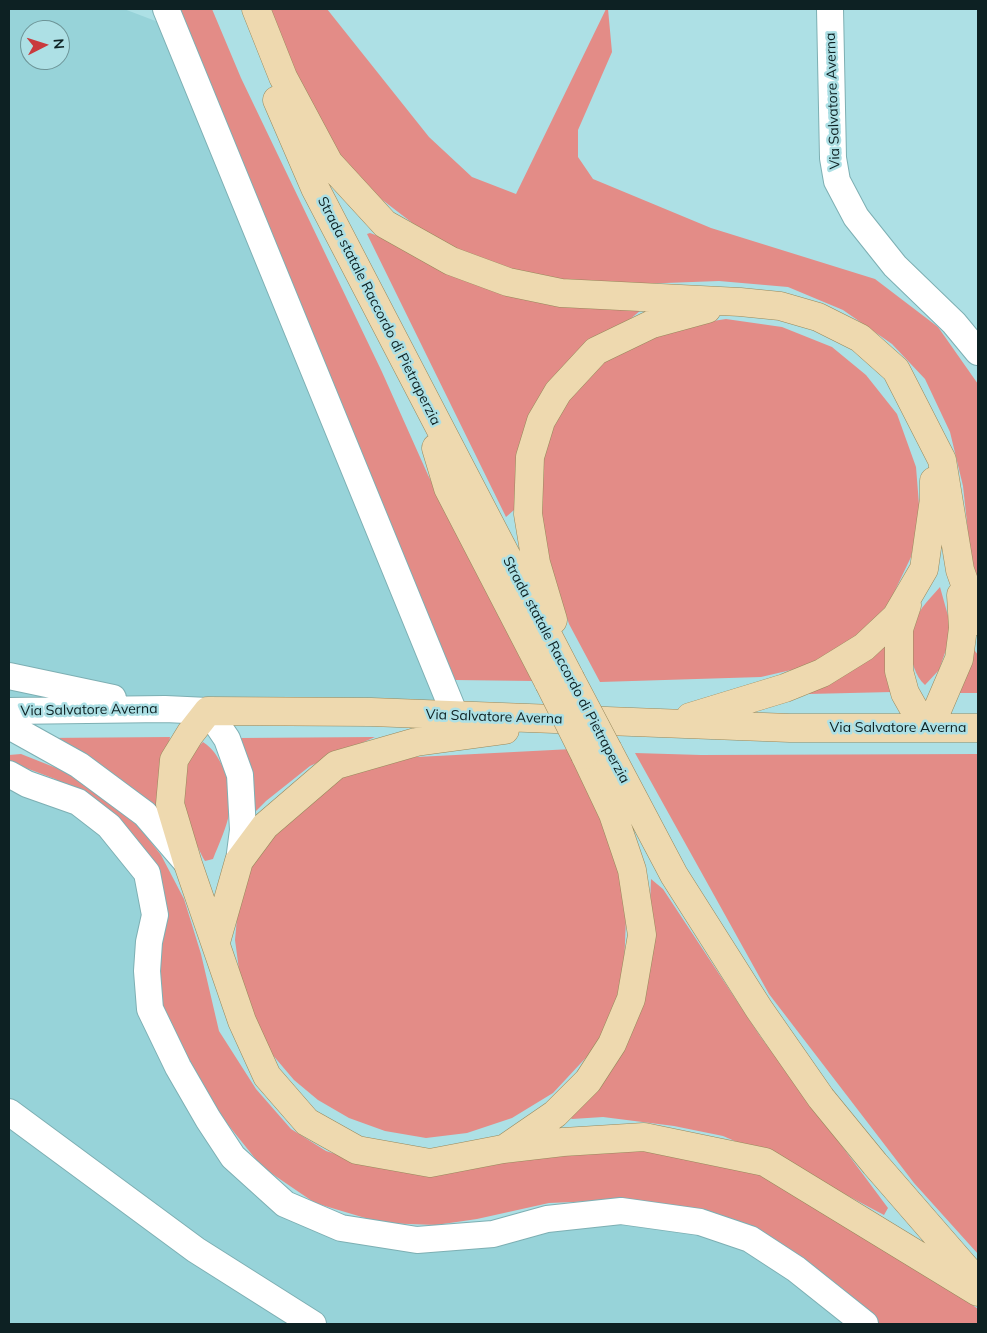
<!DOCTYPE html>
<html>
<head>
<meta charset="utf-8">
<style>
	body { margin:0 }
	#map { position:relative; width:987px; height:1333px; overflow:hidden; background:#ade0e5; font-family:Mulish,sans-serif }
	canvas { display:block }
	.frame { position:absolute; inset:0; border:10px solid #0d2123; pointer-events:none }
	.north { position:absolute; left:20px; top:20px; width:50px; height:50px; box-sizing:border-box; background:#ade0e5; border:1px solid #6d9497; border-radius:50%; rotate:85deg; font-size:14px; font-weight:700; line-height:20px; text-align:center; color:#0d2123 }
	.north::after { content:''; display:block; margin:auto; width:18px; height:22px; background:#c93a3e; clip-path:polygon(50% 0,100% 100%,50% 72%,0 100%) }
</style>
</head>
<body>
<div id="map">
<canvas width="987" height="1333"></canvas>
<div class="frame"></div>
<div class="north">N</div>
</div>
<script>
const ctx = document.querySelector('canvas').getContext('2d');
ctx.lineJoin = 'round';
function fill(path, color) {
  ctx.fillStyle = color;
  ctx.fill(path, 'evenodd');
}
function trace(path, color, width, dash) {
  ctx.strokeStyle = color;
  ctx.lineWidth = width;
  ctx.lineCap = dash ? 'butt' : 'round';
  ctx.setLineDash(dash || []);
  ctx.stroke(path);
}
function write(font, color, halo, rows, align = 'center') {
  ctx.font = font + ' Mulish,sans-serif';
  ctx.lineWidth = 5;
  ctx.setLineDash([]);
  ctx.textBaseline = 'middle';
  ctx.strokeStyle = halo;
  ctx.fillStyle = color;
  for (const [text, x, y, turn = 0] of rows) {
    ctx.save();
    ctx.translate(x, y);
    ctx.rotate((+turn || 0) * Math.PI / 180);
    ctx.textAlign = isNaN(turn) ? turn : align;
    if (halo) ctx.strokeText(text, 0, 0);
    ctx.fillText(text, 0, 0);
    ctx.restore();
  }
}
fill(new Path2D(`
	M 9,9 L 124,9 L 174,28 L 455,715 L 9,711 ZM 30,30 L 60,30 L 60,60 L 30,60 Z
	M 9,774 L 78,802 L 147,873 L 178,1067 L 285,1204 L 417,1240 L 547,1219 L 700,1222 L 865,1324 L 9,1324 Z`), '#97d3d9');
fill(new Path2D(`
	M 179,9 L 212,9 L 241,78 L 382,372 L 428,475 L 534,681 L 455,680 Z
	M 265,9 L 327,9 L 429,137 L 472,177 L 516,194 L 606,9 L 608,9 L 612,52 L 578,130 L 578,157 L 593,179 L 711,228 L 875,279 L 938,327 L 978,384 L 978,590 L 972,569 L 963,486 L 950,432 L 925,379 L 892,344 L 843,310 L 788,287 L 719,281 L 612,285 L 554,281 L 489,266 L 428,235 L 376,195 L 335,154 Z
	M 370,233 L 392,241 L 441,271 L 496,292 L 563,306 L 641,310 L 628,321 L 519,454 L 514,510 L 506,517 L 367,234 Z
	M 726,319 L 782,327 L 832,347 L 866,375 L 897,414 L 916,467 L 920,517 L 911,557 L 889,603 L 868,628 L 832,655 L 804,667 L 761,677 L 600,682 L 569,624 L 551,571 L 540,520 L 541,458 L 557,415 L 576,384 L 610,351 L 668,328 Z
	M 940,587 L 950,623 L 947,647 L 939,670 L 925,685 C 906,667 907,629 922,608 C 927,601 934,594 940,587 Z
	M 888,644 L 892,692 L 808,694 Z
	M 972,647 L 978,655 L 978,693 L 959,693 Z
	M 170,737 L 165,765 L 165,822 L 45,738 Z
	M 375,737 L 310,766 L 266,801 L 252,815 L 240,738 Z
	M 203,742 C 213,749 216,754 222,765 C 241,798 226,827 213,859 L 205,861 C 186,826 169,773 203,742 Z
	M 572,749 L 603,822 L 620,869 L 626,917 L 624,969 L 614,1009 L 594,1049 L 553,1093 L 512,1118 L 467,1133 L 426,1138 L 385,1131 L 349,1118 L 318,1100 L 294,1080 L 271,1053 L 254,1020 L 240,977 L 235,940 L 239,896 L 253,855 L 304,795 L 378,759 Z
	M 635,753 L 701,755 L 978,754 L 978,1254 L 914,1183 L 769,994 Z
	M 21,754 L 69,773 L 103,792 L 139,827 L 161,855 L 184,899 L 201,954 L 219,1031 L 256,1089 L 291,1129 L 326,1151 L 363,1163 L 609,1145 L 742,1166 L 822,1201 L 921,1268 L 978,1309 L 978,1324 L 879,1324 L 798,1262 L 621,1200 L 549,1203 L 477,1219 L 436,1225 L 382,1223 L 315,1203 L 262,1167 L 209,1101 L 160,1014 L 154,969 L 167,908 L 160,876 L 100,805 L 55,779 L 10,762 L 9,755 Z
	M 651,879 L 663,889 L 760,1036 L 888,1208 L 884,1215 L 786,1163 L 723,1136 L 674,1126 L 603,1117 L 572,1119 L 566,1115 L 649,932 Z`), '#e38c87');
const minor = new Path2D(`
	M 166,9 L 455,715
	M 830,9 L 833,158 L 837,181 L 856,217 L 895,266 L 954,323 L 978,352
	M 9,676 L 113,698
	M 9,711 L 165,709 L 208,711 L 227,739 L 240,775 L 243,830 L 239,861
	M 9,726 L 79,765 L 145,814 L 188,864
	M 9,774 L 27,784 L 78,802 L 109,826 L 147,873 L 155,915 L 149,942 L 147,971 L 150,1009 L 178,1067 L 208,1119 L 233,1157 L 285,1204 L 341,1228 L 417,1240 L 493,1234 L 547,1219 L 621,1211 L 700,1222 L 750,1239 L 796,1269 L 865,1324
	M 9,1112 L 196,1250 L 313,1324`);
const major = new Path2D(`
	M 256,9 L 283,77 L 329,163 L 385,224 L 451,261 L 508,282 L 561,293 L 740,302 L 780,306 L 818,317 L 860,338 L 896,370 L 942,460 L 960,570 L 978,621
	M 277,100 L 315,188 L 570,678
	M 436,448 L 448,488 L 549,683
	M 907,605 L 899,629 L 899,671 L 905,693 L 918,716 L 927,728
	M 553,620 L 536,563 L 528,514 L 530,457 L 541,421 L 558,392 L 596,351 L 652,324 L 707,309
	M 690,717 L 785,688 L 822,673 L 864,647 L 896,617 L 924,569 L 934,499 L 934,481
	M 927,728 L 935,715 L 959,659 L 963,628 L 961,595
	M 978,728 L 790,728 L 371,712 L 208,711 L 190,734 L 174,760 L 170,804 L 188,864 L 242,1021 L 267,1076 L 307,1122 L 357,1150 L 430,1163 L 503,1149 L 563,1142 L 644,1137 L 765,1162 L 978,1292
	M 608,750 L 674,875 L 759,1009 L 821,1098 L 875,1164 L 968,1271 L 978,1280
	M 216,942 L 239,861 L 265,826 L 336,765 L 416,742 L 505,730
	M 507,1147 L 555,1114 L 588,1081 L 612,1044 L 631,999 L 642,935 L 632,870 L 613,814 L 585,755`);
trace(minor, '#7dafb3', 28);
trace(major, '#97885b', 29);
trace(minor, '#fff', 26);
trace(major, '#eed9af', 28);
const majorBridge = new Path2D(`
	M 570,678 L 608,750
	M 549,683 L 585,755`);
trace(majorBridge, '#97885b', 29, []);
trace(majorBridge, '#eed9af', 28);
write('14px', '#0d2123', '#ade0e5', [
	["Via Salvatore Averna",833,101,-92],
	["Strada statale Raccordo di Pietraperzia",379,311,63],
	["Strada statale Raccordo di Pietraperzia",566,670,62],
	["Via Salvatore Averna",89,710,-1],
	["Via Salvatore Averna",494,717,2],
	["Via Salvatore Averna",898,728]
]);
</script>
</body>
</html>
